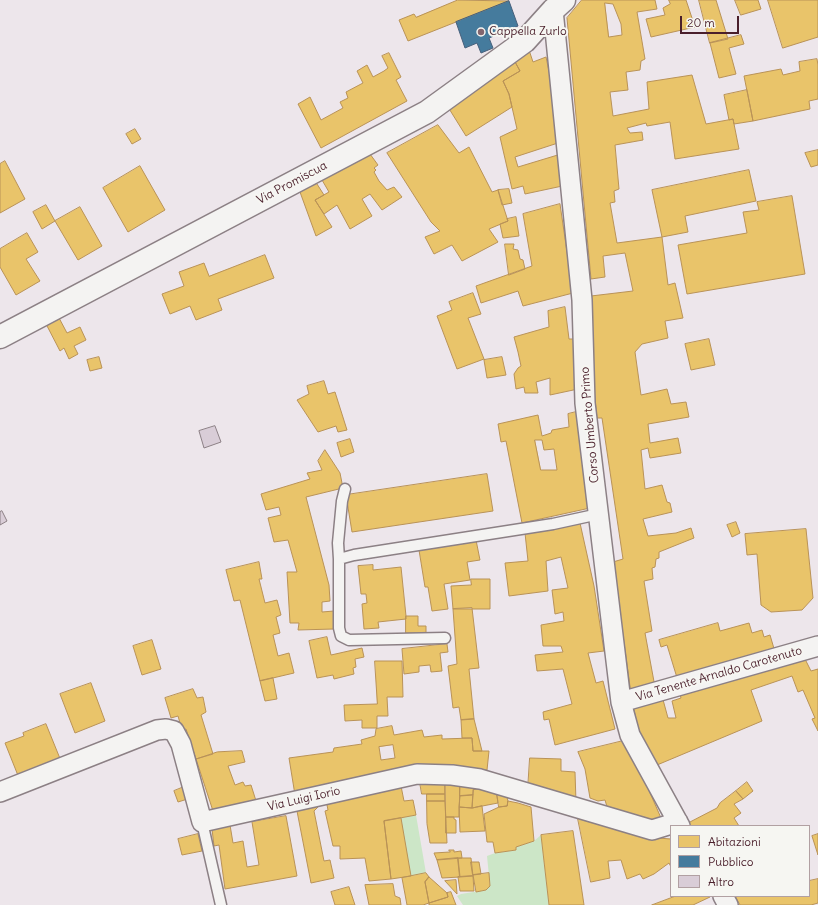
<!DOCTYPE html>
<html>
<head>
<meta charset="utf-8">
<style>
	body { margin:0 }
	#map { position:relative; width:818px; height:905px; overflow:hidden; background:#ede6eb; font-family:Delius,sans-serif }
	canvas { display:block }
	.legend { position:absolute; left:670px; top:825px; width:140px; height:72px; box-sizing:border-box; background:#f6f6f2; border:1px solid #b1a0a2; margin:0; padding:5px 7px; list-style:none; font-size:12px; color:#4a1f2b }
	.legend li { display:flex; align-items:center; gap:8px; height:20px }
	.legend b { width:20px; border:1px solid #b1a0a2 }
	.scale { position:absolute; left:680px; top:16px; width:59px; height:18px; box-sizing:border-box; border:2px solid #4a1f2b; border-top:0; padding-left:5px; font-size:12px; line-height:14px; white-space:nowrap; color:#4a1f2b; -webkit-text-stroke:3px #f6f6f2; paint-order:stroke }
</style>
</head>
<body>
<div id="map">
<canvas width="818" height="905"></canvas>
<ul class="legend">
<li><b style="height:11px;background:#e9c46a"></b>Abitazioni</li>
<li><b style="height:11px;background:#457b9d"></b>Pubblico</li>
<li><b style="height:11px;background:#d9cdd7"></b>Altro</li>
</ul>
<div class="scale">20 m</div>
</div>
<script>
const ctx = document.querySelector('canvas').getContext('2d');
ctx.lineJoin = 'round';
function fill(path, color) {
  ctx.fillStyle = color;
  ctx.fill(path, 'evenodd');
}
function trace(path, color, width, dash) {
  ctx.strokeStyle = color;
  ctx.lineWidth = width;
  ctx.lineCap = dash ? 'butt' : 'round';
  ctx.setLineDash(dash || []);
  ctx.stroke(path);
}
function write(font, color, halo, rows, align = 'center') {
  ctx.font = font + ' Delius,sans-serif';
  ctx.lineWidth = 4;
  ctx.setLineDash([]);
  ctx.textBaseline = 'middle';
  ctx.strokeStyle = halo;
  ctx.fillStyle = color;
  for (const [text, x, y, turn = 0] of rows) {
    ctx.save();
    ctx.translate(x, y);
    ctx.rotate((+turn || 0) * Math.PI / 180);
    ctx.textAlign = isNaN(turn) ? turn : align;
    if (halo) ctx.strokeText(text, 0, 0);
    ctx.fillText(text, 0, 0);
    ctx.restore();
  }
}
fill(new Path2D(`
	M 416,815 L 426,873 L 408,877 L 391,879 L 384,821 Z
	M 541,835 L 549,905 L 463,905 L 457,896 L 461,894 L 486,890 L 490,886 L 487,856 L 495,853 L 516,850 L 516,847 L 534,841 Z`), '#cce6c7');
const homes = new Path2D(`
	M 458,0 L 509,1 L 408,41 L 399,20 L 414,14 L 416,17 Z
	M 582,0 L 655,0 L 657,9 L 637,12 L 645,59 L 641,61 L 640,70 L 626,72 L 628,90 L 610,92 L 613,116 L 649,109 L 647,82 L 692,75 L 706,124 L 733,119 L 739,149 L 675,159 L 670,122 L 647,126 L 646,123 L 627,128 L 630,133 L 642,132 L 643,140 L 615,145 L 619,189 L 614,191 L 615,202 L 610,203 L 617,243 L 662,237 L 668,285 L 675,283 L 683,318 L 665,321 L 668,338 L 642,344 L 635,352 L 641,395 L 667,389 L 671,404 L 686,402 L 689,417 L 648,424 L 650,443 L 678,438 L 681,453 L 650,458 L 648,448 L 641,450 L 645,489 L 662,485 L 667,502 L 670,503 L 672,512 L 643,519 L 648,536 L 676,533 L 691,528 L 694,538 L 659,552 L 659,558 L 656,559 L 655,567 L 652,568 L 653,579 L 644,581 L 652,631 L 645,633 L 655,687 L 631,694 L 613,562 L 623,559 L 602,418 L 597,418 L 591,363 L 592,312 L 591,296 L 633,291 L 625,253 L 603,256 L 605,277 L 591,279 L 567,18 ZM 605,3 L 613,4 L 621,24 L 622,35 L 609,37 Z
	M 669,0 L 686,0 L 695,27 L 651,37 L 646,19 L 665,15 L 663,8 L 670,4 Z
	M 699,0 L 716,0 L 728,39 L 710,43 Z
	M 735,0 L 758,0 L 761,9 L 741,15 Z
	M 768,0 L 818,0 L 818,37 L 783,48 Z
	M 741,35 L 744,44 L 729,48 L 736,74 L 719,78 L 710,43 Z
	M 529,50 L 533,62 L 546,57 L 557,109 L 561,142 L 515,157 L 518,167 L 561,154 L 567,185 L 525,194 L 523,186 L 512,189 L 500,137 L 517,129 L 509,94 L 503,81 L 520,71 L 514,60 Z
	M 389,53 L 401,77 L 396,80 L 407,101 L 321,148 L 298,104 L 310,97 L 321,120 L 343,108 L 340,102 L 348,98 L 346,92 L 363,83 L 357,71 L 367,65 L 373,77 L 384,71 L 388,68 L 382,56 Z
	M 817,59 L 818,65 L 818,99 L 809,101 L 810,109 L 753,121 L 744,76 L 781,69 L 783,75 L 800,71 L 799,62 Z
	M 514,60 L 520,71 L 503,81 L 509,94 L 512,107 L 466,136 L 448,107 Z
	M 747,90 L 753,121 L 734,124 L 733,119 L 729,120 L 724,95 Z
	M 438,125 L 459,153 L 469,147 L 492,192 L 498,190 L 508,221 L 489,229 L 498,242 L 462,261 L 452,245 L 434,254 L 425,237 L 440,231 L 431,222 L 387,153 Z
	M 135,129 L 141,139 L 132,144 L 126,134 Z
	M 818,150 L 818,165 L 811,167 L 805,153 Z
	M 370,154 L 378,165 L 374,168 L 376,170 L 374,172 L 379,181 L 387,190 L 394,187 L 402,197 L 382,210 L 370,194 L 362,199 L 372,216 L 350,229 L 337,205 L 324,214 L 315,200 L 329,192 L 322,180 Z
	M 5,161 L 25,199 L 0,213 L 0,164 Z
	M 140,166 L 165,210 L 128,232 L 103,188 Z
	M 749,170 L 756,201 L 685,216 L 688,232 L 662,237 L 652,190 Z
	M 317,184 L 324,195 L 315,200 L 332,227 L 316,236 L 300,192 Z
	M 509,189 L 512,203 L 502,205 L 498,190 Z
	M 792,196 L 805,274 L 687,294 L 678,245 L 747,233 L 743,212 L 759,210 L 757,202 Z
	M 560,204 L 573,293 L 523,306 L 518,291 L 481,303 L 476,286 L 532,266 L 523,214 Z
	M 46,205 L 55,221 L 42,229 L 33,212 Z
	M 80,207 L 102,246 L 78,260 L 55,221 Z
	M 516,217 L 519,236 L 503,238 L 500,224 L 508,221 L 507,219 Z
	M 27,233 L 38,252 L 26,259 L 40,281 L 16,295 L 0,267 L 0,249 Z
	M 505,244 L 514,244 L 513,249 L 518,250 L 520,259 L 523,260 L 525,269 L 509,275 Z
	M 265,255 L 274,278 L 218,299 L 222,310 L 196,320 L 190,306 L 170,314 L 162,294 L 184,286 L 179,272 L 204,263 L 209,276 Z
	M 473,293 L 481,314 L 468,318 L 484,359 L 457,369 L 437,316 L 452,310 L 449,302 Z
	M 565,307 L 569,339 L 575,339 L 578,389 L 550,395 L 550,378 L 536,382 L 538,393 L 525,393 L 524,387 L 516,389 L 514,374 L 518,368 L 521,366 L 518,352 L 514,337 L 549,327 L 548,311 Z
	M 58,316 L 67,333 L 80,327 L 86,340 L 74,346 L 78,354 L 69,359 L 64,348 L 60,351 L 45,322 Z
	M 709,339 L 715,365 L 691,370 L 685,344 Z
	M 99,357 L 102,368 L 90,371 L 87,360 Z
	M 502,357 L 506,375 L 487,378 L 484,360 Z
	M 324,381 L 328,394 L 335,392 L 347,430 L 338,432 L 336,426 L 318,432 L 297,400 L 309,394 L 307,386 Z
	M 580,411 L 590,508 L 522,523 L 506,441 L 501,442 L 498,424 L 538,415 L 542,436 L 551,433 L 552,430 L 569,427 L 568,414 ZM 535,440 L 542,440 L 544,450 L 554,449 L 557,470 L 541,470 Z
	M 350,439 L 354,452 L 341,457 L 337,443 Z
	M 325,450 L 340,473 L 343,488 L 306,497 L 329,585 L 330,601 L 322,602 L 322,612 L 334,611 L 334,629 L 298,630 L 299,623 L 290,623 L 287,572 L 297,572 L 288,540 L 274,542 L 268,518 L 281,515 L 279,507 L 266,510 L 261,494 L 310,479 L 307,473 L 322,470 L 318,461 Z
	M 487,474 L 493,511 L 352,532 L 346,495 Z
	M 736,522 L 740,533 L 732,537 L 727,525 Z
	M 580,523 L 594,586 L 604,651 L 588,653 L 596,683 L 603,681 L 615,729 L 555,745 L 549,719 L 544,720 L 543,712 L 572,704 L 563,669 L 537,671 L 535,655 L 563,652 L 561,646 L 543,646 L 541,625 L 564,621 L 563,612 L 555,614 L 552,590 L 568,588 L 561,557 L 546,561 L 548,591 L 509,596 L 505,563 L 528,561 L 525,533 Z
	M 806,529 L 813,598 L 802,610 L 771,612 L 761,605 L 757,554 L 747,555 L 745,534 Z
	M 476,540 L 480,560 L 467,562 L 470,580 L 444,584 L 448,609 L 432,611 L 428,587 L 425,587 L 419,550 Z
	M 259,562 L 262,579 L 259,579 L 265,603 L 277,600 L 281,615 L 276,617 L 280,633 L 273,635 L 278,656 L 289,653 L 294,673 L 260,681 L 240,600 L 234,601 L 226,570 Z
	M 373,565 L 373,570 L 401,567 L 406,616 L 406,619 L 378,622 L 379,628 L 364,629 L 362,604 L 367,603 L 366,594 L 361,594 L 358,566 Z
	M 471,579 L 490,579 L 490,609 L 453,609 L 451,586 L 471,585 Z
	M 472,608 L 479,668 L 469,669 L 474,719 L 461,720 L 459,707 L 453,708 L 448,666 L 457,664 L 453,609 Z
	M 406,616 L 418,616 L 418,626 L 426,626 L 426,633 L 406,633 Z
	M 718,623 L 720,631 L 749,623 L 752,633 L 762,630 L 764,637 L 770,635 L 775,652 L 678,681 L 667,645 L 661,647 L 659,640 Z
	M 327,637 L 331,655 L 362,648 L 364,657 L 355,659 L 356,667 L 353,668 L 354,674 L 334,679 L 333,675 L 317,678 L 309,641 Z
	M 152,640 L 161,669 L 142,675 L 133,646 Z
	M 447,644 L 448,652 L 440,653 L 442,671 L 431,672 L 430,665 L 419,666 L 419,672 L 404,674 L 402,649 Z
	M 804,657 L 811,671 L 818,669 L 818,731 L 812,719 L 815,718 L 803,690 L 798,692 L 792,676 L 751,690 L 762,721 L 657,765 L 639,737 L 633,704 L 662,696 L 668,718 L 676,718 L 672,701 L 681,698 L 679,691 Z
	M 375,661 L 402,661 L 403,697 L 387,697 L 388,716 L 377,716 L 377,728 L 362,728 L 362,720 L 345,721 L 344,705 L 377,704 Z
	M 273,678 L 277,699 L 265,701 L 260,681 Z
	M 91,683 L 105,721 L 75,733 L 60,694 Z
	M 193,689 L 197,698 L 203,697 L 206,712 L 201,715 L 213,754 L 196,759 L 186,729 L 182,730 L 178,716 L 171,718 L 165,698 Z
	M 474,719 L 482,751 L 473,751 L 472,738 L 462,738 L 461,720 Z
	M 46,724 L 61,761 L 19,778 L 5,743 L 24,736 L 23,733 Z
	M 392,726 L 394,735 L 422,730 L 424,737 L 442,735 L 442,739 L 472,738 L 473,751 L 489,751 L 487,770 L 427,766 L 295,795 L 289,758 L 333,752 L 334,748 L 362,744 L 361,740 L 375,736 L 376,729 ZM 393,745 L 395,758 L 381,760 L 379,747 Z
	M 623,741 L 644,779 L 661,818 L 646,822 L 608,810 L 605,800 L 598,801 L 590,798 L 585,769 L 578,752 Z
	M 242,751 L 245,762 L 228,766 L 235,785 L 243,782 L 245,786 L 251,785 L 257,804 L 214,814 L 196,759 L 217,752 Z
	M 530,758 L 561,759 L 561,771 L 575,772 L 576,802 L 528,789 Z
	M 419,777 L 445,780 L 445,794 L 422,794 Z
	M 445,780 L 460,782 L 459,817 L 446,817 Z
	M 400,781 L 404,801 L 413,800 L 416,815 L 384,821 L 391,879 L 369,881 L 365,858 L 340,859 L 340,846 L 333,846 L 325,811 L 328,810 L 326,800 Z
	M 460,782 L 474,784 L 473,795 L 460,796 Z
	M 747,782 L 753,791 L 743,799 L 736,791 Z
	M 189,785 L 194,797 L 178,802 L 174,791 Z
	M 496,788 L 498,803 L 472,808 L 473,790 Z
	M 496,788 L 507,797 L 508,801 L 507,806 L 499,807 Z
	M 736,791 L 743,799 L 734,804 L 741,813 L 734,818 L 739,826 L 690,826 L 688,823 L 717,808 L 720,803 Z
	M 427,794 L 445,794 L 445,801 L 427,801 Z
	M 473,795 L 472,808 L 459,807 L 460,796 Z
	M 427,801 L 445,801 L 447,843 L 430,843 L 427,824 Z
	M 508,801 L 518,803 L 531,807 L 534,841 L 516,847 L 516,850 L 495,853 L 493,842 L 487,842 L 484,814 L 499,807 L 507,806 Z
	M 317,802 L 318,807 L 314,811 L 324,861 L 330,860 L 334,878 L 311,883 L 296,806 Z
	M 482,806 L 485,831 L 460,832 L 459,807 L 472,808 Z
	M 577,814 L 618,825 L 658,838 L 671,839 L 671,867 L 669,863 L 654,874 L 643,879 L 640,874 L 627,879 L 621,860 L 608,861 L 610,878 L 591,882 Z
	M 286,816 L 297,876 L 225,889 L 219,845 L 214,846 L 212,829 L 230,825 L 233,843 L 243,841 L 247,867 L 259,865 L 252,822 Z
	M 446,817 L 454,817 L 454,819 L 456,820 L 456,833 L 446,833 Z
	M 401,818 L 411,876 L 391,879 L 384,821 Z
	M 573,831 L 584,905 L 549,905 L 541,835 Z
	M 198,834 L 202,851 L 182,855 L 178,839 Z
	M 818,834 L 818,855 L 812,836 Z
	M 449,850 L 454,850 L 454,852 L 461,851 L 462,858 L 437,860 L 434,853 L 450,852 Z
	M 458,858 L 460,877 L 442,878 L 437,860 Z
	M 458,858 L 471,858 L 473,876 L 460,877 Z
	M 471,862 L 479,862 L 481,874 L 473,875 Z
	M 426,873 L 429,877 L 425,882 L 429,903 L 423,905 L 407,905 L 402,878 Z
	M 489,873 L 490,886 L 486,890 L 476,892 L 473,875 Z
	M 473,876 L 474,891 L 460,891 L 458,877 Z
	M 429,877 L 447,893 L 448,897 L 429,903 L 425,882 Z
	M 818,879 L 818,903 L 811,905 L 740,905 L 735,896 L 809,896 L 809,881 Z
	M 456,880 L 457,894 L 445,881 Z
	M 393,884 L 395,896 L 400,898 L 401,905 L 369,905 L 365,885 Z
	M 349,887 L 355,905 L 335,905 L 331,892 Z
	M 451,892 L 456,905 L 429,905 L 429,903 L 448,897 L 447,893 Z
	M 676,896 L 710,896 L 710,897 L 693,905 L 652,905 Z`);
fill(homes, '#e9c46a');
trace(homes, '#b99257', 1);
const public = new Path2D(`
	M 509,1 L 518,26 L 489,38 L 493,48 L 481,53 L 477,43 L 465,48 L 456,22 Z`);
fill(public, '#457b9d');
trace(public, '#465f7b', 1);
const building = new Path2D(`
	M 215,426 L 221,442 L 204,448 L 199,431 Z
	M 2,511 L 7,521 L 0,525 L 0,512 Z`);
fill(building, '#d9cdd7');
trace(building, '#8c8085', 1);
const lane = new Path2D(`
	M 345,489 L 342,501 L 338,543 L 339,559 L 339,628 L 341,636 L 349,640 L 445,638
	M 339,559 L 354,555 L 553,524 L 599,514
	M 202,822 L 221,905`);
const street = new Path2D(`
	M 553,10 L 582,300 L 585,403 L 621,702 L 630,735 L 680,826
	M 621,702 L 818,646
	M 0,792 L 157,730 L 166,729 L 174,731 L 181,744 L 202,822 L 417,774 L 452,775 L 480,779 L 652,830 L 678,822
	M 723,896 L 728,905`);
const secondary = new Path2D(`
	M 0,337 L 427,112 L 525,41 L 553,10 L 564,0`);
trace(lane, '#8c8085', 13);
trace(street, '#8c8085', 22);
trace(secondary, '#8c8085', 25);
trace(lane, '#f4f3f2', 10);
trace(street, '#f4f3f2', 19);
trace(secondary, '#f4f3f2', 22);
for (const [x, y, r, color] of [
	[481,32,4,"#83656e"]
]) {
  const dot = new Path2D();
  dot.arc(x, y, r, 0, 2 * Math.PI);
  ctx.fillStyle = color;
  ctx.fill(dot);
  trace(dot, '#f6f6f2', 1.5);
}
write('12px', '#4a1f2b', '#f6f6f2', [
	["Cappella Zurlo",489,32]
], 'left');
write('12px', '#4a1f2b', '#f6f6f2', [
	["Via Promiscua",292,183,-28],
	["Corso Umberto Primo",590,425,-95],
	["Via Tenente Arnaldo Carotenuto",719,674,-16],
	["Via Luigi Iorio",304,799,-13]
]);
</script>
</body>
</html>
